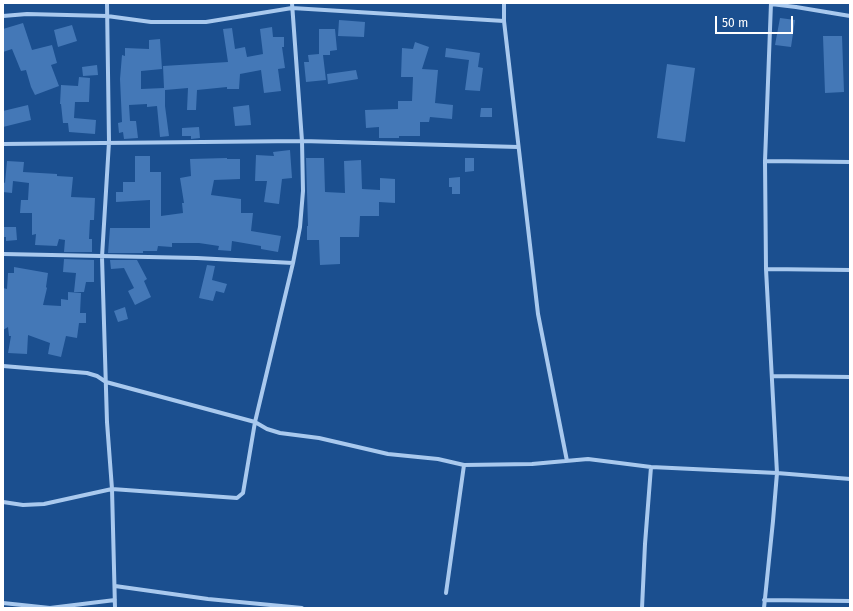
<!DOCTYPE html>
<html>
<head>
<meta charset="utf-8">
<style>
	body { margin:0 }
	#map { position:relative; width:853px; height:611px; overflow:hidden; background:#1b4f8f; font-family:"Fira Sans",sans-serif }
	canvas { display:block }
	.frame { position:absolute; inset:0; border:4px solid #fff; pointer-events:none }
	.scale { position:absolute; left:715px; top:16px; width:78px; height:18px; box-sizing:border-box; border:2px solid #fff; border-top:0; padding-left:5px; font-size:12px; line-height:14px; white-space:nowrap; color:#fff; -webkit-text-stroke:3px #1b4f8f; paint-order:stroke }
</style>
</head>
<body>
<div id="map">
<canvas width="853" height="611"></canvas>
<div class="frame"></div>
<div class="scale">50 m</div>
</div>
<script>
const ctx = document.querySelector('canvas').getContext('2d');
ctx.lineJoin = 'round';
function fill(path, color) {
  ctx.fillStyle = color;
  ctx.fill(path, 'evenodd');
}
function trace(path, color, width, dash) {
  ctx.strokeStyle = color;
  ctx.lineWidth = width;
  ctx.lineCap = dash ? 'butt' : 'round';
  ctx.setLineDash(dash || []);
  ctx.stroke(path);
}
fill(new Path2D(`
	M 780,18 L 795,20 L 791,47 L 775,45 Z
	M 339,20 L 365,22 L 364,37 L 338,36 Z
	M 23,23 L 32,50 L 52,45 L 57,63 L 51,65 L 59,86 L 35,95 L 31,87 L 26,70 L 21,71 L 12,49 L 3,52 L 3,29 Z
	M 72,25 L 77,41 L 58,47 L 54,30 Z
	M 272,27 L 273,37 L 284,37 L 284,47 L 282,47 L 285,68 L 278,69 L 281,91 L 264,93 L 261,70 L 240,74 L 239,89 L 227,89 L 227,87 L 197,90 L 196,110 L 187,110 L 188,88 L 165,90 L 165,106 L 169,136 L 160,137 L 157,106 L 147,107 L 147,104 L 129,105 L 130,121 L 136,121 L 138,138 L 124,139 L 123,132 L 119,133 L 118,123 L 122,122 L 120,79 L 122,55 L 125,56 L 125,48 L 149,49 L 149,40 L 160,39 L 162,69 L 141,71 L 141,89 L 164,88 L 163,66 L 228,62 L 223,29 L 232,28 L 235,49 L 245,47 L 247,57 L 263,54 L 260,29 Z
	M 319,29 L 335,29 L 337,50 L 330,51 L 330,55 L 323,55 L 326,80 L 306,82 L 304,62 L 309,62 L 308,55 L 319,54 Z
	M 823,36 L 842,36 L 844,92 L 825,93 Z
	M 415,42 L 429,47 L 422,69 L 438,70 L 435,103 L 453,105 L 452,119 L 430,117 L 429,122 L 420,122 L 420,136 L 399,136 L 399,138 L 379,138 L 379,127 L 366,128 L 365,110 L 398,109 L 398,101 L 412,101 L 413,77 L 401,77 L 402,48 L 413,49 Z
	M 446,48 L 480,53 L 478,67 L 483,68 L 480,91 L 465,90 L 469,60 L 445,57 Z
	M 667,64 L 695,68 L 685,142 L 657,138 Z
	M 97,65 L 98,75 L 83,76 L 82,67 Z
	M 356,70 L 358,79 L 328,84 L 327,74 Z
	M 79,77 L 90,78 L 89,102 L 75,102 L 74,118 L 96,120 L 95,134 L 69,132 L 68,123 L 63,123 L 61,104 L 60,104 L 61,85 L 78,86 Z
	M 28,105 L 31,120 L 3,127 L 3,111 Z
	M 249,105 L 251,125 L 235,126 L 233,107 Z
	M 481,108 L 492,108 L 492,117 L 480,117 Z
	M 199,127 L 200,138 L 191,139 L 191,136 L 182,136 L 182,128 Z
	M 290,150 L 292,178 L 282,179 L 279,204 L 264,202 L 267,181 L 255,181 L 256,155 L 274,156 L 273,152 Z
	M 135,156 L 150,156 L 150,172 L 161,172 L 161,216 L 183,213 L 182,203 L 184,203 L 180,178 L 191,176 L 190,159 L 227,158 L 227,159 L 240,159 L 240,179 L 214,180 L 211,195 L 241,199 L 241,213 L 253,213 L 251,231 L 281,236 L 278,252 L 261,249 L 261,246 L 232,241 L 231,251 L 218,250 L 219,246 L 199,243 L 172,243 L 172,247 L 158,246 L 157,251 L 143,251 L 143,253 L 108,253 L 110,228 L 150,228 L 150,200 L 116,202 L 116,192 L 123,192 L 123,182 L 135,182 Z
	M 306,158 L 324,158 L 325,192 L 345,193 L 344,161 L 361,160 L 362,189 L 380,190 L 380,178 L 395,179 L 395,203 L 379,202 L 379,216 L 360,216 L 359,237 L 340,237 L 340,264 L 320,265 L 319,240 L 307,240 L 307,226 L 308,226 Z
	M 465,158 L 474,158 L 474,171 L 465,172 Z
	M 7,161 L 24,162 L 23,172 L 57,174 L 57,176 L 73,177 L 71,197 L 95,198 L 94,220 L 90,220 L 89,239 L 92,239 L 92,252 L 64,252 L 65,240 L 59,239 L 57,246 L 35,245 L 36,234 L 32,235 L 32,213 L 20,213 L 21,200 L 28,200 L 29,183 L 13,181 L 12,193 L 3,192 L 3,182 L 5,183 Z
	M 460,177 L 460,194 L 452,194 L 452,187 L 449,187 L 449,178 Z
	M 3,227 L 16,227 L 17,240 L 6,241 L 6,237 L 3,237 Z
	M 64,259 L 94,260 L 94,282 L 86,282 L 84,292 L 74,292 L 76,273 L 63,272 Z
	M 110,260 L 137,260 L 147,279 L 144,281 L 151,297 L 135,305 L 128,291 L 134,288 L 124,268 L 111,269 Z
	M 207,265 L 215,266 L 212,280 L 227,284 L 224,293 L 216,291 L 213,301 L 199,298 Z
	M 14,267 L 48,273 L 46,287 L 47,288 L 43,305 L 61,306 L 61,299 L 68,300 L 68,292 L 81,293 L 80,313 L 86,313 L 86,323 L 79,323 L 77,338 L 66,336 L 61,357 L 48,354 L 50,343 L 28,335 L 27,354 L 8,353 L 11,336 L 9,336 L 8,327 L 3,330 L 3,288 L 7,289 L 8,273 L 14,273 Z
	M 125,307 L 128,319 L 118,322 L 114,311 Z`), '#4478b7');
trace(new Path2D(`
	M 107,3 L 109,142 L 102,257 L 107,422 L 112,489 L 115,608
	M 504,3 L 504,21 L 538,314 L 567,461
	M 771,4 L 796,7 L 850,16
	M 3,16 L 27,14 L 107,16 L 151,22 L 206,22 L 292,8 L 504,21
	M 3,144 L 302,141 L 518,147
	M 765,161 L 850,162
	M 3,254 L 197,258 L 293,263
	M 766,269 L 850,270
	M 3,366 L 87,373 L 97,376 L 106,382 L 255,422 L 267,429 L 280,433 L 319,438 L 388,454 L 438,459 L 464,465 L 532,464 L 588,459 L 651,467 L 777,473 L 850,479
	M 772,376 L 850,377
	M 3,502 L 23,505 L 44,504 L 112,489 L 237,498 L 243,493 L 255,422 L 293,263 L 300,227 L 303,191 L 302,141 L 292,3
	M 115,586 L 208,599 L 302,608
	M 446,593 L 464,465
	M 764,600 L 850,601
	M 3,603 L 50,608 L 115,600
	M 642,608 L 645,544 L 651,467
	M 764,608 L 773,521 L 777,473 L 766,269 L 765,161 L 771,3`), '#a9c9ee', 4);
</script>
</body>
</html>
